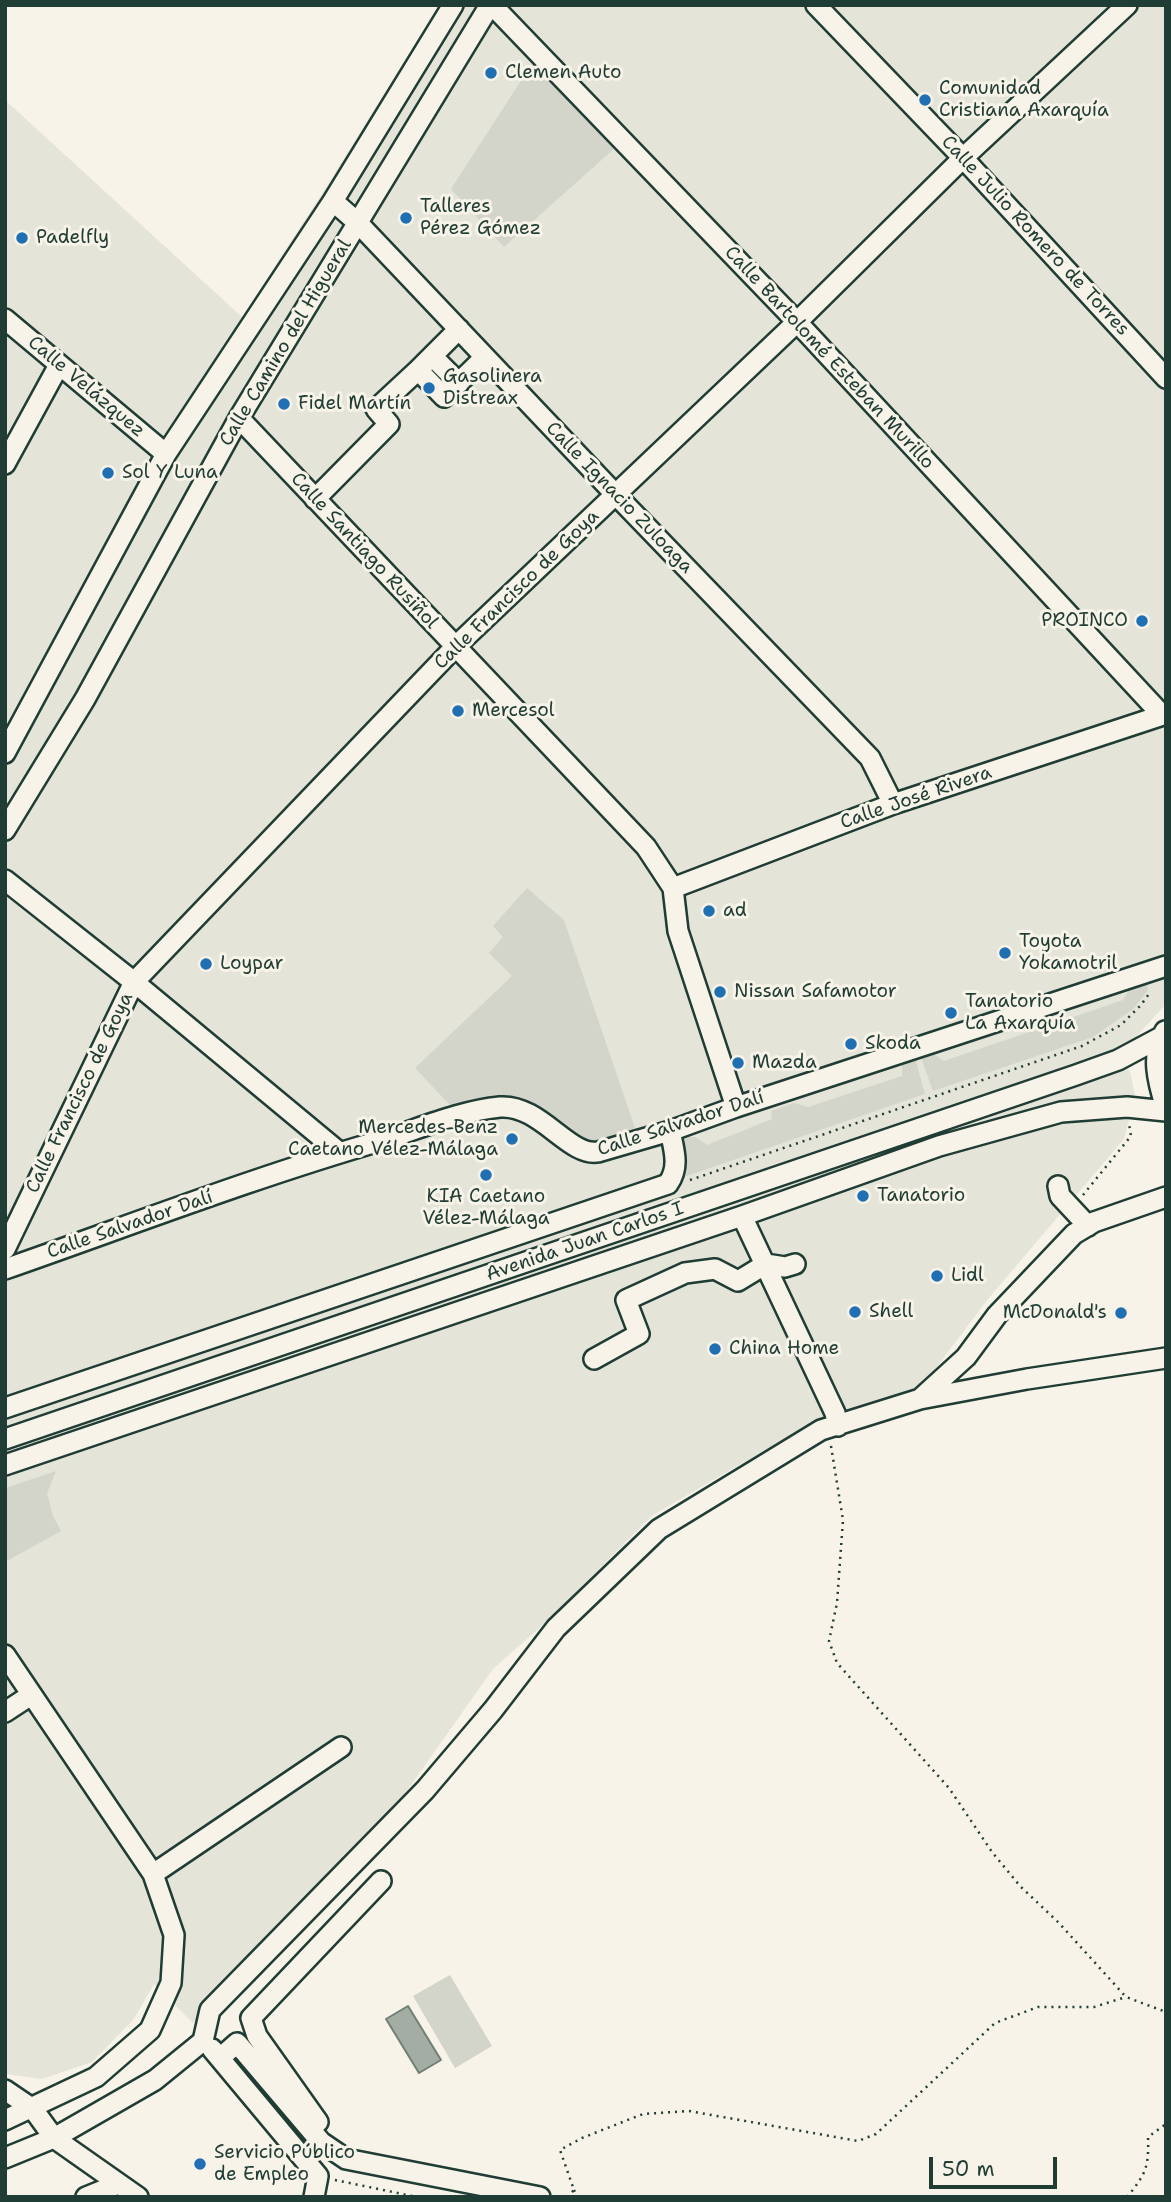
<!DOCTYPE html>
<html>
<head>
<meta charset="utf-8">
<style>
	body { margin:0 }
	#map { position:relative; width:1171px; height:2202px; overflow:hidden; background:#f7f3e8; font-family:"Shantell Sans",sans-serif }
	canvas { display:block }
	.frame { position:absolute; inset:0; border:7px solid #1f3d34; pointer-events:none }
	.scale { position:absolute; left:929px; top:2157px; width:128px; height:32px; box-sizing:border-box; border:4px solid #1f3d34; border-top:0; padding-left:9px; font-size:21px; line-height:24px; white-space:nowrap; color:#1f3d34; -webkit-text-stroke:5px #f7f3e8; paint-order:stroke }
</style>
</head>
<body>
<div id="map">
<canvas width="1171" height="2202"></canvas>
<div class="frame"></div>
<div class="scale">50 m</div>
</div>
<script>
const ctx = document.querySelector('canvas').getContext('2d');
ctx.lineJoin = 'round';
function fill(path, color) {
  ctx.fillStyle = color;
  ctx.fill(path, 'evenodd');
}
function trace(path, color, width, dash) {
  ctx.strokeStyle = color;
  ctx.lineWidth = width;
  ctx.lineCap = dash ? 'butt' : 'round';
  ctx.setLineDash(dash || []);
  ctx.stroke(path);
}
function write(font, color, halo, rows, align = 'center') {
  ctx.font = font + ' "Shantell Sans",sans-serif';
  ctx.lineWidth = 6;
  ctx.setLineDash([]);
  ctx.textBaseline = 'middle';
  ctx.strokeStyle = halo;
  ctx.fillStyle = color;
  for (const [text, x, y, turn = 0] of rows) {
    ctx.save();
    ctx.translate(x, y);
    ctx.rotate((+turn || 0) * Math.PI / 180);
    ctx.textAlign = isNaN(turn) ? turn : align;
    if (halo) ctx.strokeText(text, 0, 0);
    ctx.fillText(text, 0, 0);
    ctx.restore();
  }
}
fill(new Path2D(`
	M 439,5 L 1166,5 L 1166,1004 L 1134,1039 L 1119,1050 L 1131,1075 L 1135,1097 L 1124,1139 L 988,1299 L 920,1389 L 835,1413 L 808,1425 L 653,1515 L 546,1622 L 493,1669 L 399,1802 L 193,2023 L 154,1984 L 134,2019 L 92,2062 L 42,2079 L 5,2074 L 5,100 L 242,317 L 325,189 Z`), '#e5e4d9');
fill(new Path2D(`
	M 534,64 L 615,148 L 504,247 L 451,189 L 526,73 Z
	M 527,888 L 564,920 L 635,1128 L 593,1145 L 532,1102 L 496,1095 L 450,1105 L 415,1068 L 512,976 L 489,953 L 503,937 L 493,926 Z
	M 1147,983 L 1148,990 L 1133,1009 L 1093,1037 L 933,1091 L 921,1058 L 932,1053 L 944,1061 L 1123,1000 L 1130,988 Z
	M 915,1058 L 925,1094 L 678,1179 L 681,1144 L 686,1137 L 695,1137 L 707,1145 L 772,1119 L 771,1111 L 794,1103 L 808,1107 L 902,1076 L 902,1063 Z
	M 56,1471 L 47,1493 L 53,1516 L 61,1531 L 5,1562 L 5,1488 Z
	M 450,1975 L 492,2046 L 455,2068 L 413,1996 Z`), '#d3d5ca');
const water = new Path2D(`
	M 408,2006 L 441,2060 L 419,2073 L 386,2019 Z`);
fill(water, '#a4ada3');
trace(water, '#6f8077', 2);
const minor = new Path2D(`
	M 492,5 L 797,322 L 1162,715
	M 816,5 L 963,158 L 1166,378
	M 333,201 L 358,223 L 616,495 L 870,758 L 893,804
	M 5,319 L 166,454
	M 459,329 L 418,370 L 444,397 L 485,357
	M 432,356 L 459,383
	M 239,418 L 646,847 L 673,888 L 678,931 L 736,1107
	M 5,464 L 59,365
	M 315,499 L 389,424 L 376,409 L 418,370
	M 5,753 L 166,454 L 333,201 L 453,5
	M 5,830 L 85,699 L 239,418 L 490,5
	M 5,880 L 134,982 L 339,1152
	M 673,888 L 893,804 L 1166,714
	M 1165,1031 C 1150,1054 1158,1083 1166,1108
	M 1058,1186 L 1060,1196 L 1088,1226
	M 742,1216 L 835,1413 L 838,1426
	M 5,1249 L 134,982 L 455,647 L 797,322 L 963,158 L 1127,5
	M 5,1269 C 131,1225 255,1177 383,1140 C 421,1128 460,1111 500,1107 C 540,1104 569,1157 598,1152 L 670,1131 L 736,1107 L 1166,966
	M 594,1359 L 639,1334 L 626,1300 L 685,1273 L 715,1269 L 738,1281 L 766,1264 L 785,1267 L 795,1264
	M 921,1398 L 966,1357 L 997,1315 L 1074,1234 L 1094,1222 L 1166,1197
	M 5,1408 L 668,1184 C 680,1167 674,1150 670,1131
	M 5,1439 L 1076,1075 L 1118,1060 L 1161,1037
	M 5,1465 L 742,1216 L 939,1146 L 1061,1112 L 1127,1107 L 1166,1111
	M 5,1655 L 153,1874 L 174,1935 L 171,1983 L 150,2030 L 96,2077 L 5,2120
	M 5,1712 L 31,1695
	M 153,1874 L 341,1747
	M 212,2049 L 318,2176 L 314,2197
	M 220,2058 L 237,2043 L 321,2142 L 346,2159 L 540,2197
	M 5,2090 L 33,2109 L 54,2138 L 138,2197
	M 318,2122 L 257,2036 L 251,2018 L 381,1881
	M 5,2158 L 54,2138 L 155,2080 L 203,2041 L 210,2010 L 425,1790 L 493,1710 L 556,1628 L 659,1529 L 821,1430 L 920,1399 L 1027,1379 L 1166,1358
	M 86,2197 L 118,2184`);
trace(minor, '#1f3d34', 24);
trace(new Path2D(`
	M 690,1180 L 1082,1046 L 1121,1025 L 1141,1005 L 1151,991
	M 1083,1195 L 1131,1136 L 1129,1124
	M 831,1446 L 843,1520 L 837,1603 L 829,1641 L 837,1663 L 949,1788 L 992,1852 L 1020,1886 L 1059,1923 L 1126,1997 L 1166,2012
	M 335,2180 L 417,2197
	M 574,2190 L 577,2197
	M 567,2197 L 574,2190 L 560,2150 L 582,2138 L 643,2114 L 689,2111 L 858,2141 L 876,2134 L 995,2023 L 1038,2007 L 1094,2007 L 1126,1997
	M 1127,2197 C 1146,2174 1149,2167 1148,2137 L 1166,2124`), '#1f3d34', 2.5, [2, 5]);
trace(minor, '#f7f3e8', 19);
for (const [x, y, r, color] of [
	[491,73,7,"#1f6fb2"],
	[925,100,7,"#1f6fb2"],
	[406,218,7,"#1f6fb2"],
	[22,238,7,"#1f6fb2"],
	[429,388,7,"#1f6fb2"],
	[284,404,7,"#1f6fb2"],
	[108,473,7,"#1f6fb2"],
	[1142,621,7,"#1f6fb2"],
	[458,711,7,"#1f6fb2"],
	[709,911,7,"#1f6fb2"],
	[1005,953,7,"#1f6fb2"],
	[206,964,7,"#1f6fb2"],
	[720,992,7,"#1f6fb2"],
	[951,1013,7,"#1f6fb2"],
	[851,1044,7,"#1f6fb2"],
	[738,1063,7,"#1f6fb2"],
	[512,1139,7,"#1f6fb2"],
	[486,1175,7,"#1f6fb2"],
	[863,1196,7,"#1f6fb2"],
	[937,1276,7,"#1f6fb2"],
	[855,1312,7,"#1f6fb2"],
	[1121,1313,7,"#1f6fb2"],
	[715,1349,7,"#1f6fb2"],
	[200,2164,7,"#1f6fb2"]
]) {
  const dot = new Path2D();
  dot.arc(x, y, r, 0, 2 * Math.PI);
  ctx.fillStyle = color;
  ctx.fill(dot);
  trace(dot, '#f7f3e8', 2.5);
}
write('19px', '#1f3d34', '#f7f3e8', [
	["Clemen Auto",505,73],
	["Comunidad",939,89],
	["Cristiana Axarquía",939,111],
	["Talleres",420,207],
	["Pérez Gómez",420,229],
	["Padelfly",36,238],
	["Gasolinera",443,377],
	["Distreax",443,399],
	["Fidel Martín",298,404],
	["Sol Y Luna",122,473],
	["PROINCO",1128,621,"right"],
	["Mercesol",472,711],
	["ad",723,911],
	["Toyota",1019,942],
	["Yokamotril",1019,964],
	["Loypar",220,964],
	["Nissan Safamotor",734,992],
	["Tanatorio",965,1002],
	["La Axarquía",965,1024],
	["Skoda",865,1044],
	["Mazda",752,1063],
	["Mercedes-Benz",498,1128,"right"],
	["Caetano Vélez-Málaga",498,1150,"right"],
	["Tanatorio",877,1196],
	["KIA Caetano",486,1197,"center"],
	["Vélez-Málaga",486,1219,"center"],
	["Lidl",951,1276],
	["Shell",869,1312],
	["McDonald's",1107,1313,"right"],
	["China Home",729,1349],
	["Servicio Público",214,2153],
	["de Empleo",214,2175]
], 'left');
write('19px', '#1f3d34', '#f7f3e8', [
	["Calle Julio Romero de Torres",1035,236,47],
	["Calle Camino del Higueral",286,343,-59],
	["Calle Bartolomé Esteban Murillo",829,358,47],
	["Calle Velázquez",86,387,40],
	["Calle Ignacio Zuloaga",619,498,46],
	["Calle Santiago Rusiñol",364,551,47],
	["Calle Francisco de Goya",517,590,-44],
	["Calle José Rivera",916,798,-19],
	["Calle Francisco de Goya",80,1093,-64],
	["Calle Salvador Dalí",681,1124,-18],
	["Calle Salvador Dalí",130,1225,-19],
	["Avenida Juan Carlos I",585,1242,-19]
]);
</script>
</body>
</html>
